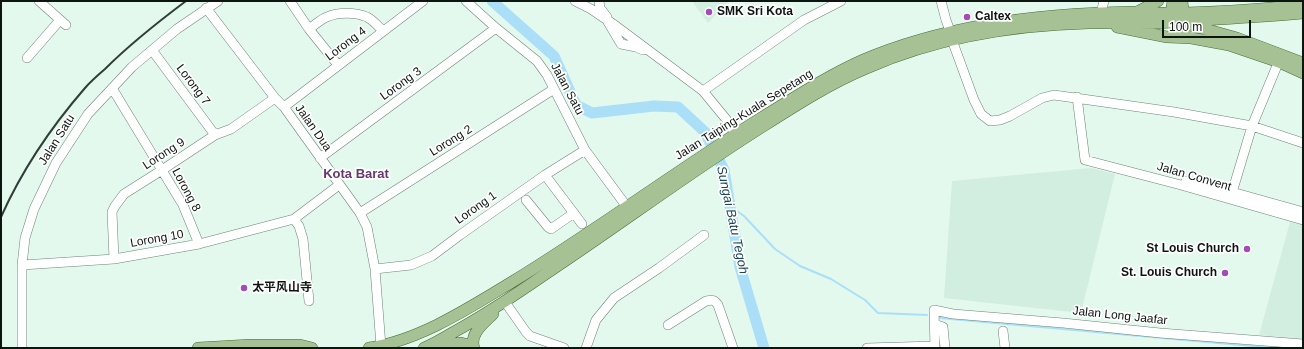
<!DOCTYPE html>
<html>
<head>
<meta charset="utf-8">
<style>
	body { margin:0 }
	#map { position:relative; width:1304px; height:349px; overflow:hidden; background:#e3f9ee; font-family:Helvetica,sans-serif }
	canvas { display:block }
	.frame { position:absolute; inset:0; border:2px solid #0d1511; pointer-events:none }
	.scale { position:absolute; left:1162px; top:20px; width:89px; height:18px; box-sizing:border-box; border:2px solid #0d1511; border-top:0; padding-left:5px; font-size:12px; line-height:14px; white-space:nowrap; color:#0d1511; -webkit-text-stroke:3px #fff; paint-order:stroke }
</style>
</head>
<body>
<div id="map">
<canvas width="1304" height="349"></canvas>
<div class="frame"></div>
<div class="scale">100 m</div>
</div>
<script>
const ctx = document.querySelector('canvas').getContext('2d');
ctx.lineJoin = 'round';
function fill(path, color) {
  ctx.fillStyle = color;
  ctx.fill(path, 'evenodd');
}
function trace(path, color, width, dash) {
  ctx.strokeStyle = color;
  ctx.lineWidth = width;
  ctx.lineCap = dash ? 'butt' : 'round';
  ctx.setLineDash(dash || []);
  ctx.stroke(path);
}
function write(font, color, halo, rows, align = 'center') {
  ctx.font = font + ' Helvetica,"Noto Sans SC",sans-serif';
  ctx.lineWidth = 3.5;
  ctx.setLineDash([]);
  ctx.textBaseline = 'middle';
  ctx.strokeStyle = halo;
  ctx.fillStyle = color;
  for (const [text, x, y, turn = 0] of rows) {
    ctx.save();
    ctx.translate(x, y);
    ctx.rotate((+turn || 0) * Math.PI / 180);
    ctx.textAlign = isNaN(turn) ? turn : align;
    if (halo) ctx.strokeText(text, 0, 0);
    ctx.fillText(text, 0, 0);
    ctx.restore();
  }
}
fill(new Path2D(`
	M 692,1 L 729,1 L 708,23 Z
	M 1091,168 L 1115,174 L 1081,313 L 944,298 L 952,181 Z
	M 1290,222 L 1303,225 L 1303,339 L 1259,335 Z`), '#d1eee0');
trace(new Path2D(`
	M 730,206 L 744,216 L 775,249 L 800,266 L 831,279 L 865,300 L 878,313 L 927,315
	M 940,318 L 1274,348`), '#aadff7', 2);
trace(new Path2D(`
	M 492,1 L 554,56 L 576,105 L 592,113 L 654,106 L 678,107 L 705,132 L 724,170 L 740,267 L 764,348`), '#aadff7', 11);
const minor = new Path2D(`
	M 39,1 L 66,25
	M 290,1 L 309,29 L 338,65
	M 466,1 L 496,28 L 537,61 L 547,75 L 585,150 L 627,207
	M 575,1 L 591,9 L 616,26 L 703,91 L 726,119 L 739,140
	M 599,1 L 600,8 L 607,17
	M 941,1 L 946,20 L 950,31
	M 206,8 L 275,98 L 284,107 L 360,213 L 367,227 L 375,269 L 381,346
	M 1101,13 L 1104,1
	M 608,22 L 621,44 L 636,47 L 643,50
	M 309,29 C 315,25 321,19 327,17 C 338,12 355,12 367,17 C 373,20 378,26 383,31
	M 952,40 L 974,100 L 981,114 L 990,121 L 1000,120 L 1010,116 L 1042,98 L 1054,95 L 1174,112 L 1252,126 L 1303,143
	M 152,50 L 215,135
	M 27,58 L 60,20
	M 112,88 L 183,205 L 199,244
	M 703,91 L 804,20 L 841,1
	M 1077,97 L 1085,160 L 1181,185 L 1303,220
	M 284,107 L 423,1
	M 320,158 L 496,28
	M 545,175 L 582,224
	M 1186,181 L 1232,192 L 1303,212
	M 1231,196 L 1252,126 L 1281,56
	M 526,200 L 548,227 L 551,229 L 574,213
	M 360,213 L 554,89
	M 294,219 L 299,226 L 303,239 L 309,301
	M 114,259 L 112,212 L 115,206 L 124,194 L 162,170 L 215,135 L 231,129 L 275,98
	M 22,265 L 114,259 L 199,244 L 294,219 L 339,185
	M 375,269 L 411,265 L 432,256 L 460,235 L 545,175 L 585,150
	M 505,302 L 526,332 L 530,336 L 564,348
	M 934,324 L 943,327 L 945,348
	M 668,325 L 706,301 C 712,300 714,299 718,305 L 733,348
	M 1003,331 L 1005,348
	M 22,348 L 22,265 L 25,238 L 34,209 L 56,163 L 88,114 L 132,67 L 177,29 L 218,1
	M 586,348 L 596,320 L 614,298 L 659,268 L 704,235
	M 867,348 L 935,346
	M 935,348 L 934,310 L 953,314 L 1063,323 L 1160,333 L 1303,344`);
const major = new Path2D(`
	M 1182,1 L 1184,20
	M 1139,11 L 1158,1
	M 1171,19 L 1171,13 L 1173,1
	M 1172,22 L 1179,31 L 1191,38 L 1229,45 L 1279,62 L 1303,73
	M 1187,24 L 1237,38 L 1303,63
	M 1117,27 L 1167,37 L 1191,38
	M 435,346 L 461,343 L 473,346
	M 198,348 L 250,345 L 300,345 L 312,348
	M 369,348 C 420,340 469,308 512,282 C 597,230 676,171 761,118 C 794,98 827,76 863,60 C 948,24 1042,13 1134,12 C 1151,12 1168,14 1185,13 C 1225,12 1264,9 1303,5
	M 424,348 C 434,344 444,338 454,332 C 485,315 515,295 544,275 C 618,226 690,172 765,125 C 798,104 831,83 867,68 C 937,37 1013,25 1089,23 C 1117,22 1145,24 1172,22 C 1216,19 1259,17 1303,13
	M 474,348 C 469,334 484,323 493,314`);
trace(minor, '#6f8279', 10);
trace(major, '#496b37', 12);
trace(minor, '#fff', 9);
trace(major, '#a6c294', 11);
trace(new Path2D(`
	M 1,217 C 22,170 52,126 85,88 C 91,81 98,75 105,69 C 130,44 158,22 186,1`), '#323d38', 2);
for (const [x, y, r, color] of [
	[709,12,4,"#a34bb7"],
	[967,17,4,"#a34bb7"],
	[1247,249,4,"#a34bb7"],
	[1225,273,4,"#a34bb7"],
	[244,288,4,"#a34bb7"]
]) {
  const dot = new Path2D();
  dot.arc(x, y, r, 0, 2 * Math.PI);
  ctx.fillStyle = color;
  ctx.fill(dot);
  trace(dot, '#fff', 1.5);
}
write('bold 12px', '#0d1511', '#fff', [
	["SMK Sri Kota",717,12],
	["Caltex",975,17],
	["St Louis Church",1239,249,"right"],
	["St. Louis Church",1217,273,"right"],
	["太平风山寺",252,288]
], 'left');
write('12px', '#0d1511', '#fff', [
	["Lorong 4",346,44,-37],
	["Lorong 3",401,84,-36],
	["Lorong 7",193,85,53],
	["Jalan Satu",567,89,62],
	["Jalan Taiping-Kuala Sepetang",744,115,-32],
	["Jalan Dua",313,128,55],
	["Jalan Satu",57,140,-58],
	["Lorong 2",451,141,-32],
	["Lorong 9",164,154,-33],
	["Jalan Convent",1194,177,16],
	["Lorong 8",186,190,62],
	["Lorong 1",476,208,-35],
	["Lorong 10",157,239,-10],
	["Jalan Long Jaafar",1120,316,6]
]);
write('bold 13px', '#663a70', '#fff', [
	["Kota Barat",356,174]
]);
write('italic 13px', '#1c4859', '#fff', [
	["Sungai Batu Tegoh",732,220,78]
]);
</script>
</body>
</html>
